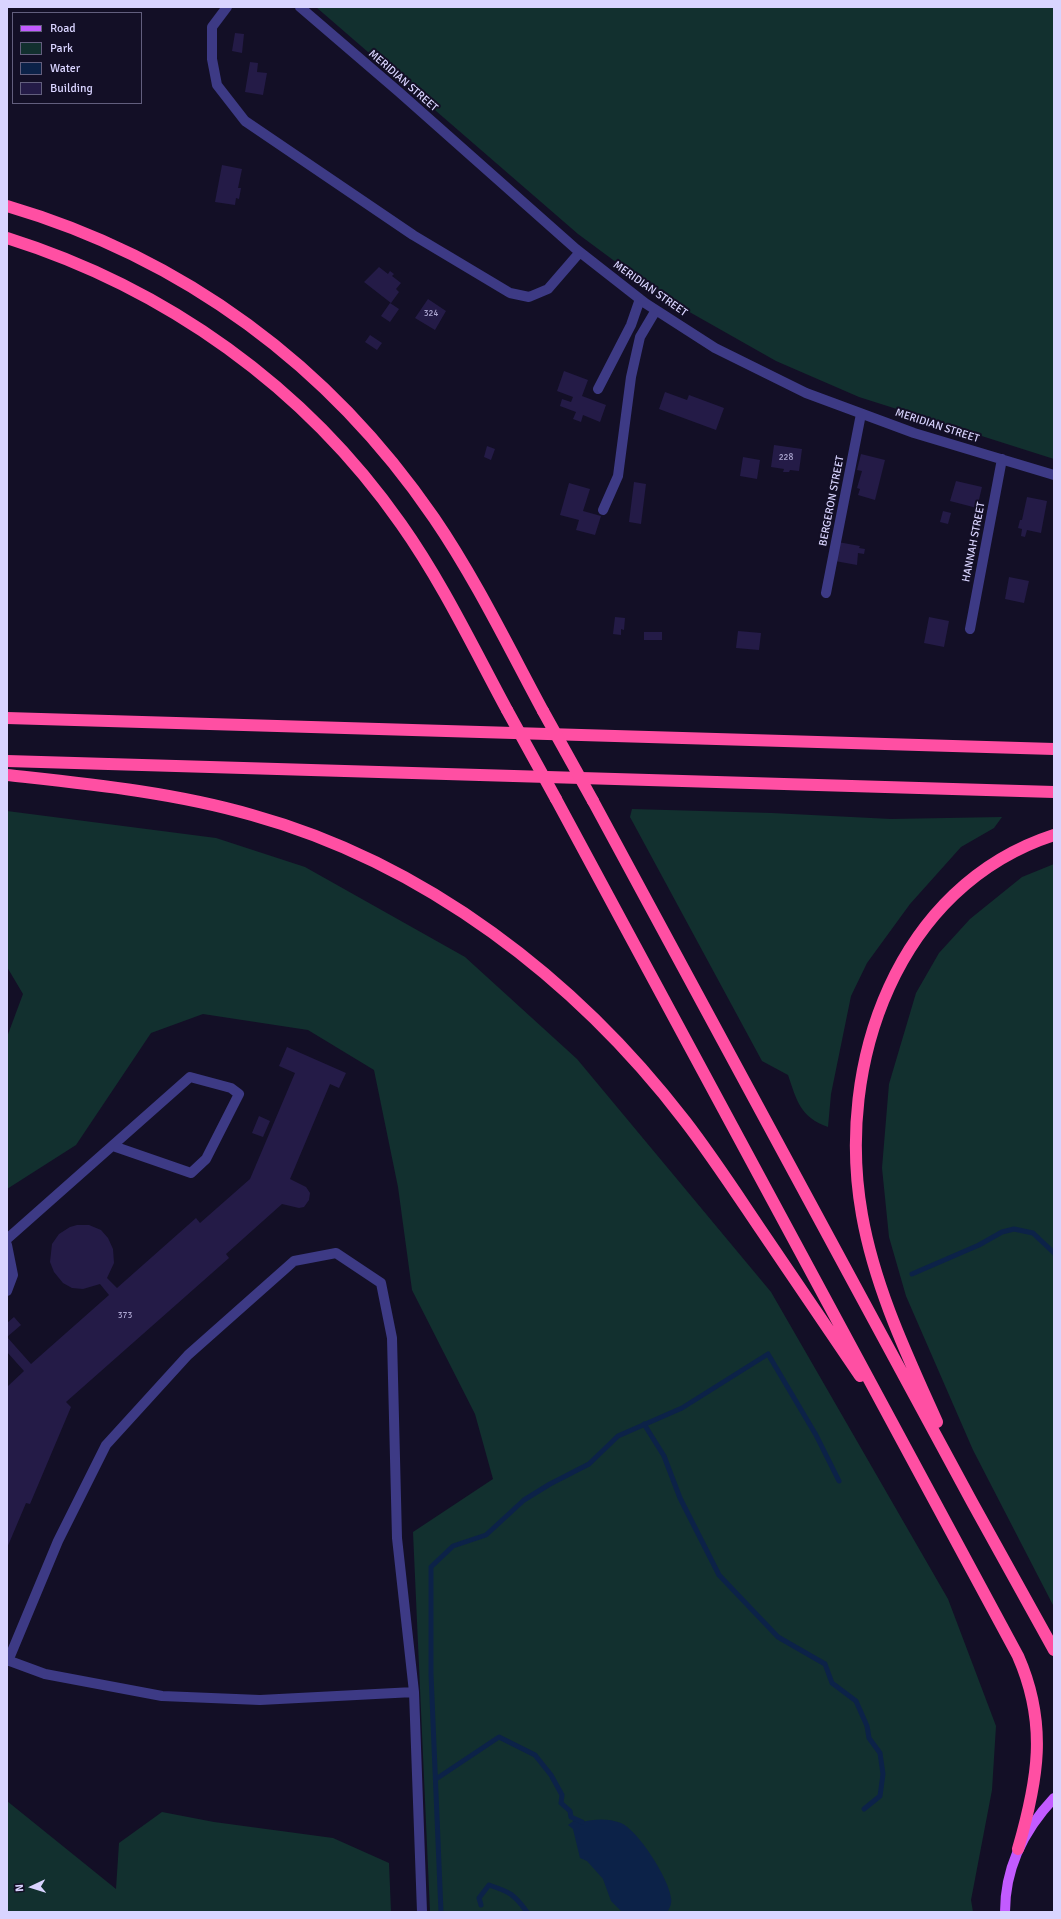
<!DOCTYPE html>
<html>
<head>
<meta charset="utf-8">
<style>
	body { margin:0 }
	#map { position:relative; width:1061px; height:1919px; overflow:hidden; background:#130f26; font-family:Signika,sans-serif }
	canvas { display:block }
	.frame { position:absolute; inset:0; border:8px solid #d9d4ff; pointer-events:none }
	.legend { position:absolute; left:12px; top:12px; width:130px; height:92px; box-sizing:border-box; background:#130f26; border:1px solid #625e7d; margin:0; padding:5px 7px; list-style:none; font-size:12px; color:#d9d4ff }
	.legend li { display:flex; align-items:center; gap:8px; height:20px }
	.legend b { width:20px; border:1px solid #625e7d }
	.north { position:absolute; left:12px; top:1867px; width:40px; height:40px; -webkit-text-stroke:3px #130f26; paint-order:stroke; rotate:266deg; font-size:11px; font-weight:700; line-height:16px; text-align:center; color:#d9d4ff }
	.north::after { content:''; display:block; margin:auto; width:14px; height:18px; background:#d9d4ff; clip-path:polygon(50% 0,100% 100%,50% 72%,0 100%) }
</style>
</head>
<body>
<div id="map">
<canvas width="1061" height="1919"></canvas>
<div class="frame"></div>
<ul class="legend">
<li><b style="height:5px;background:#c25bff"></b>Road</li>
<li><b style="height:11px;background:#12302f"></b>Park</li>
<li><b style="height:11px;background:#0c2248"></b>Water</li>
<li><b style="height:11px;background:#241b47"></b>Building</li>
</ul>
<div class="north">N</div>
</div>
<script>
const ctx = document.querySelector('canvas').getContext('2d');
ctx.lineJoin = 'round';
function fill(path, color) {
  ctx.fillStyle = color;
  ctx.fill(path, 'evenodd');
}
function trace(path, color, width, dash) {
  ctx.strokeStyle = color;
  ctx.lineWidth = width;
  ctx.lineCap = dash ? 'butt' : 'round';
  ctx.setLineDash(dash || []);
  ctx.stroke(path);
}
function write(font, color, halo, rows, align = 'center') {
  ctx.font = font + ' Signika,sans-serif';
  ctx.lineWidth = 4;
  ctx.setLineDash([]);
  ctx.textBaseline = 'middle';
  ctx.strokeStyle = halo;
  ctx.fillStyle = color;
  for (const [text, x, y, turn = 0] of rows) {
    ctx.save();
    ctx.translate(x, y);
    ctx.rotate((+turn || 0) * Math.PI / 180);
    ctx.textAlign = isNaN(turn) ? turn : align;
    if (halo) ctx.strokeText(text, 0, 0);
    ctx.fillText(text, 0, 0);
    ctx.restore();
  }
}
fill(new Path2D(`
	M 316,7 L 1054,7 L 1054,459 L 859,397 L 776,361 L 663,297 L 578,234 Z
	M 632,809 L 772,813 L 891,819 L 1002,817 L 994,828 L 961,847 L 910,904 L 867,963 L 851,996 L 831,1094 L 828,1127 C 800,1117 797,1101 788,1075 L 762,1061 L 630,817 Z
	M 7,811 L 216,838 L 305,867 L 465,957 L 577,1059 L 771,1292 L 948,1599 L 996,1726 L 992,1790 L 971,1900 L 973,1912 L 430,1912 L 413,1532 L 493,1479 L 475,1414 L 412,1290 L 398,1187 L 374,1070 L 308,1030 L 203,1014 L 151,1033 L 76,1145 L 7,1189 L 7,1037 L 23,994 L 7,967 Z
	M 1054,864 L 1054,1607 L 973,1450 L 906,1296 L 889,1237 L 882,1168 L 889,1084 L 916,993 L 939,953 L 970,919 L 1022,877 Z
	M 7,1801 L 116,1889 L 119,1843 L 162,1812 L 214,1822 L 333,1838 L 389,1863 L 391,1912 L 7,1912 Z`), '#12302f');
fill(new Path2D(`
	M 576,1819 L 582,1822 C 594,1819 608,1818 621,1823 C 638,1830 669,1879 671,1898 C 672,1903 670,1908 667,1912 L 622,1912 L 611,1901 L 603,1879 L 587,1861 L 580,1858 L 573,1829 L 568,1825 Z`), '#0c2248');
trace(new Path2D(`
	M 912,1274 L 979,1245 L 1002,1232 L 1014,1229 L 1033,1233 L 1054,1253
	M 644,1424 L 664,1456 L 680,1498 L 719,1575 L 778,1637 L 825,1664 L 832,1683 L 856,1701 L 867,1726 L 869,1738 L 880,1753 L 883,1774 L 880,1796 L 864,1809
	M 436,1779 L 499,1737 L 535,1755 L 551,1775 L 562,1795 L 561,1803 L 570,1811 L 571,1817 L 582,1822
	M 481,1905 L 479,1898 L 489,1885 C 510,1892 514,1894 527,1912
	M 441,1912 L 431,1674 L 431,1567 L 453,1546 L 486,1535 L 524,1500 L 550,1484 L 589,1464 L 618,1436 L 682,1408 L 768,1354 L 816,1435 L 839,1481`), '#0c2248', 5);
fill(new Path2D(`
	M 235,33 L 244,34 L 242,53 L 232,51 Z
	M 250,62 L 258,63 L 257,72 L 267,73 L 263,95 L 245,92 Z
	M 222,165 L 242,169 L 238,188 L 241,188 L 239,199 L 236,198 L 235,205 L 215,202 Z
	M 379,267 L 388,274 L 390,271 L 394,274 L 392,276 L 401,283 L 396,289 L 399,292 L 391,303 L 364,282 Z
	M 428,299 L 446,311 L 435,330 L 415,318 Z
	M 390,303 L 399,309 L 390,322 L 381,316 Z
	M 370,335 L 382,343 L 377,350 L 365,342 Z
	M 564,371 L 588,380 L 582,396 L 606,405 L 600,422 L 583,415 L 581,422 L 573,419 L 576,412 L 560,406 L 562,399 L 571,402 L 573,397 L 557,391 Z
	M 665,392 L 687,400 L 689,395 L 724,408 L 716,430 L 659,409 Z
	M 774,445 L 802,449 L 799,471 L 790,470 L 789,472 L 783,472 L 784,469 L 771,467 Z
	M 487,446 L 495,449 L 491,460 L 484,457 Z
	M 861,454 L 885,460 L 875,500 L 858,495 L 860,489 L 857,488 L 862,471 L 857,470 Z
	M 743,457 L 760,460 L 757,479 L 740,476 Z
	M 956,481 L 982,487 L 977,508 L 950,501 Z
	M 634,482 L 646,484 L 641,524 L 629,522 Z
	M 569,483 L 590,489 L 583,511 L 601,516 L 595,535 L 576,530 L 579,520 L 560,515 Z
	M 1027,497 L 1047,501 L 1041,533 L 1027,530 L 1025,537 L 1021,536 L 1022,529 L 1018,528 L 1020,520 L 1022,520 Z
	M 943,511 L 951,513 L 948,524 L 940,522 Z
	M 838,542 L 860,546 L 859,548 L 865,549 L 864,554 L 858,553 L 857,565 L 835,561 Z
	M 1009,577 L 1029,581 L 1024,603 L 1005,599 Z
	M 615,617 L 625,618 L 624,630 L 621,629 L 621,635 L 613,634 Z
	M 929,617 L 949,621 L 944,647 L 924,643 Z
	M 738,631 L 761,633 L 759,650 L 736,648 Z
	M 644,632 L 662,632 L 662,640 L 644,640 Z
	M 287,1047 L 346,1073 L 339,1088 L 330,1084 L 290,1179 L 306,1187 L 310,1193 L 309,1200 L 304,1207 L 299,1208 L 282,1204 L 226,1254 L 229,1258 L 66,1402 L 71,1407 L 30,1504 L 26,1503 L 7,1548 L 7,1387 L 24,1371 L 7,1352 L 7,1337 L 31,1364 L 109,1295 L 100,1284 L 83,1289 L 72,1288 L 63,1283 L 54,1272 L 50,1262 L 52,1244 L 59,1234 L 70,1227 L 77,1225 L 89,1225 L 101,1230 L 108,1238 L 113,1249 L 114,1263 L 107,1278 L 117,1288 L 196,1218 L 200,1223 L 250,1179 L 295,1073 L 279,1066 Z
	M 259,1116 L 270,1121 L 263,1137 L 252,1133 Z
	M 14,1317 L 21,1325 L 7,1337 L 7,1323 Z`), '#241b47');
trace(new Path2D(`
	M 227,7 L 212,27 L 212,59 L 217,85 L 245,121 L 413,235 L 510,293 L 529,297 L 548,289 L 580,252
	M 300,7 L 399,92 L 576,249 L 645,303 L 715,348 L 806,393 L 914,433 L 1054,475
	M 598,389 L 631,325 L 640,299
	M 603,510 L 618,476 L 631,377 L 640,337 L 656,310
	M 826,593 L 861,414
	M 970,629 L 1002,459
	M 7,1239 L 190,1077 L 231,1088 L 239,1094 L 206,1159 L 191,1173 L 113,1146
	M 7,1245 L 13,1275 L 7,1291
	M 7,1660 L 45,1674 L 162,1696 L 260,1700 L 414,1692 L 422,1912
	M 8,1661 L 58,1541 L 106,1445 L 188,1355 L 294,1261 L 336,1253 L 381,1283 L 392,1338 L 397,1538 L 414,1692`), '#3d3a85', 10);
trace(new Path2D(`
	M 1005,1912 C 1005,1867 1024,1830 1054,1798`), '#c25bff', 10);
trace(new Path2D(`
	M 7,206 C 184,258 330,366 434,518 C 475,578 508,646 543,711
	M 7,238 C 166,288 305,387 401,524 C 442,582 473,647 507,710
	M 7,718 L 1054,749
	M 7,761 L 1054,792
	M 7,775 C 89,784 172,792 252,815 C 425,863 576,979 685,1121 C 712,1156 736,1193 761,1230 C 794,1278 827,1327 860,1376
	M 556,799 L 1018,1656 C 1048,1724 1038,1780 1018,1849
	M 593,801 L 972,1502 L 1054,1650
	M 937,1422 C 907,1355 875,1288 862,1215 C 835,1064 897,886 1054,835`), '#ff4fa3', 12);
trace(new Path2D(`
	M 507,710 L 556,799
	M 543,711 L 593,801`), '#ff4fa3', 12);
write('9px', '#aca6d1', null, [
	["324",431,314],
	["228",786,458],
	["373",125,1316]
]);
write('11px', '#d9d4ff', '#130f26', [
	["MERIDIAN STREET",403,81,41],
	["MERIDIAN STREET",650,289,35],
	["MERIDIAN STREET",937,426,18],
	["BERGERON STREET",832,501,-79],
	["HANNAH STREET",974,542,-79]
]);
</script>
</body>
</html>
